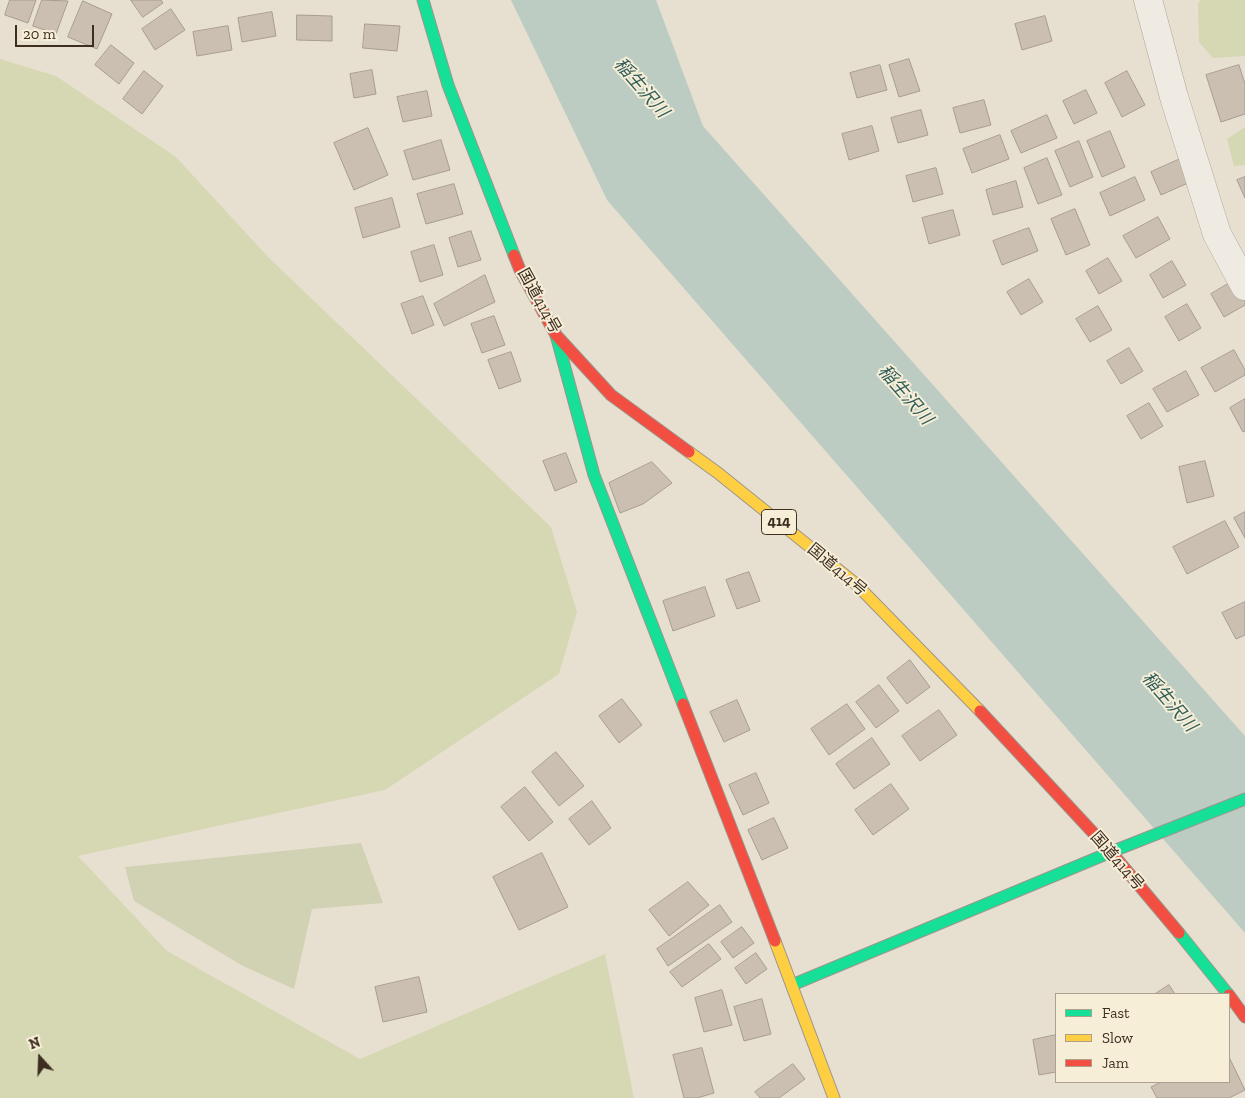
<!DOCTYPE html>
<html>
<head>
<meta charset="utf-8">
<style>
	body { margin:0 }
	#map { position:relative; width:1245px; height:1098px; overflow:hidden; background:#e7e0d1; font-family:"Zilla Slab",serif }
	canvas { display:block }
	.legend { position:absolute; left:1055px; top:993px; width:175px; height:90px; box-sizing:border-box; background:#f7eed8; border:1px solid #ada18e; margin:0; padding:6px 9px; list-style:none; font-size:15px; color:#3d2e20 }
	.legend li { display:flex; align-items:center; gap:10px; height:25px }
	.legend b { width:25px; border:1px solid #ada18e }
	.north { position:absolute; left:15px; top:1033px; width:50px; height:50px; -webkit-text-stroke:4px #f7eed8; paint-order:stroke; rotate:340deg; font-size:14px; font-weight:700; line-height:20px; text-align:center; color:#3d2e20 }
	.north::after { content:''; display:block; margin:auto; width:18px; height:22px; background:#3d2e20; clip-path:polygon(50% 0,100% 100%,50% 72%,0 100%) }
	.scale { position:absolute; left:15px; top:25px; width:79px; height:22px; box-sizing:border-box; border:2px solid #3d2e20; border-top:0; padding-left:6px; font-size:15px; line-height:18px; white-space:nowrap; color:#3d2e20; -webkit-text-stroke:4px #f7eed8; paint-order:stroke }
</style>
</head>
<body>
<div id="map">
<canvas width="1245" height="1098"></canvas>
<ul class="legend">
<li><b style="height:6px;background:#16e098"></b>Fast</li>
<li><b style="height:6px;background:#ffcf43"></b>Slow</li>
<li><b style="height:6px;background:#f24e42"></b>Jam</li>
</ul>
<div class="north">N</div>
<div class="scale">20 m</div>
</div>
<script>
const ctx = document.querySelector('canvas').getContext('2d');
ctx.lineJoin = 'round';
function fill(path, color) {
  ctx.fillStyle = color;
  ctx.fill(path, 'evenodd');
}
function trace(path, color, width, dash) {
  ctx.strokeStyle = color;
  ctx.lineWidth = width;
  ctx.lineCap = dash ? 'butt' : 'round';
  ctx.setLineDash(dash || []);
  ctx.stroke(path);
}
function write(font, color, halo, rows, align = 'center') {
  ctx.font = font + ' "Zilla Slab","Noto Sans JP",serif';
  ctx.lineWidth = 4;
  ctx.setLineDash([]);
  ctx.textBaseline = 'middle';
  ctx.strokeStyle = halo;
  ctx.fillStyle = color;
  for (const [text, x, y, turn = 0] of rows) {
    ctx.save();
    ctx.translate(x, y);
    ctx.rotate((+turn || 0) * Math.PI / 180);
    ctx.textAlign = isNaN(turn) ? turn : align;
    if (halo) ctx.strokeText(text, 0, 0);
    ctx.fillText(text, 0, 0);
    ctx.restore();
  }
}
fill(new Path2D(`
	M 1200,0 L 1245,0 L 1245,56 L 1213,58 L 1199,42 L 1198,4 Z
	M 0,59 L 56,76 L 176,157 L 269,258 L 551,527 L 577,612 L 559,674 L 385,790 L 78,856 L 167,951 L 360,1059 L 605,954 L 634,1098 L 0,1098 Z
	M 1245,127 L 1245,165 L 1234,166 L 1227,139 Z`), '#d6d7b3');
fill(new Path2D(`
	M 361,843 L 383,903 L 312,909 L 294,989 L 243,966 L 134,901 L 125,867 Z`), '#d1d1b3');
fill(new Path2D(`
	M 511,0 L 656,0 L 703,126 L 1245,736 L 1245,933 L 607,200 Z`), '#bcccc2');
const building = new Path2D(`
	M 10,0 L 36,0 L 28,23 L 5,15 Z
	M 42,0 L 68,1 L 56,34 L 33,26 Z
	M 131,0 L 161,0 L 163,3 L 143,17 Z
	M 83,1 L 112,14 L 97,49 L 68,37 Z
	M 171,9 L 185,30 L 155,50 L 142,29 Z
	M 272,12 L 276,36 L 242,42 L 238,18 Z
	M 297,15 L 332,16 L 332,41 L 297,40 Z
	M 1045,16 L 1052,41 L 1022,50 L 1015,24 Z
	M 365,24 L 400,26 L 397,51 L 363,48 Z
	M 228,26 L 232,50 L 197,56 L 193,32 Z
	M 111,45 L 134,63 L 119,84 L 95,65 Z
	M 909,59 L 920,91 L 899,97 L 889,65 Z
	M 880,65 L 887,90 L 857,98 L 850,73 Z
	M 1239,65 L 1245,84 L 1245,114 L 1221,122 L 1206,75 Z
	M 372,70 L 376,94 L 354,98 L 350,74 Z
	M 144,71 L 163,86 L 142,114 L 123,99 Z
	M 1127,71 L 1145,105 L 1122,117 L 1105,83 Z
	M 1086,90 L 1097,113 L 1074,124 L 1063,101 Z
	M 427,91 L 432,116 L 403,122 L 397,97 Z
	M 984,100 L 991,125 L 960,133 L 953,108 Z
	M 921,110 L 928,135 L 898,143 L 891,118 Z
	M 1047,115 L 1057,138 L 1021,153 L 1011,131 Z
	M 872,126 L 879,151 L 849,160 L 842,134 Z
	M 368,128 L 388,175 L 354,190 L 334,143 Z
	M 1110,131 L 1125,167 L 1102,177 L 1087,141 Z
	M 1000,135 L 1009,159 L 972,173 L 963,149 Z
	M 441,140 L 450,170 L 413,180 L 404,151 Z
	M 1079,141 L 1093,177 L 1070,187 L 1055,151 Z
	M 1187,156 L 1197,179 L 1161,195 L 1151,172 Z
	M 1047,158 L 1062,195 L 1038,204 L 1024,168 Z
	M 936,168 L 943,194 L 913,202 L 906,176 Z
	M 1135,177 L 1145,200 L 1110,216 L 1100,193 Z
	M 1245,177 L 1245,198 L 1237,180 Z
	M 1016,181 L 1023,207 L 993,215 L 986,190 Z
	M 454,184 L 463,214 L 426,224 L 417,194 Z
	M 392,198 L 400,227 L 363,238 L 355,208 Z
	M 1075,209 L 1090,245 L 1066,255 L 1051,219 Z
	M 953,210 L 960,235 L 929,244 L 922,218 Z
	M 1158,217 L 1170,239 L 1136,258 L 1123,236 Z
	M 1029,228 L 1038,251 L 1002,265 L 993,241 Z
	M 471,231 L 481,260 L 458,267 L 449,238 Z
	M 434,245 L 443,275 L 420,282 L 411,252 Z
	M 1108,258 L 1122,281 L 1099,294 L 1086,271 Z
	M 1172,261 L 1186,285 L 1163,298 L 1150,275 Z
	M 485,275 L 495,302 L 444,326 L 434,304 Z
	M 1029,279 L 1043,302 L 1021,315 L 1007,292 Z
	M 1233,281 L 1245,301 L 1245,305 L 1224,317 L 1211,294 Z
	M 423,296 L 434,325 L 412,334 L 401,304 Z
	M 1187,304 L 1201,328 L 1179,341 L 1165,317 Z
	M 1098,306 L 1112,330 L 1090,342 L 1076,319 Z
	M 494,316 L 505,345 L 482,353 L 471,324 Z
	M 1129,348 L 1143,371 L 1121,384 L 1107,361 Z
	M 1234,350 L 1245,370 L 1245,375 L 1215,392 L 1201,368 Z
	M 511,352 L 521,381 L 499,389 L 488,360 Z
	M 1186,371 L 1199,395 L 1167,412 L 1153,389 Z
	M 1245,399 L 1245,431 L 1243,432 L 1230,408 Z
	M 1149,403 L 1163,426 L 1141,439 L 1127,416 Z
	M 566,453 L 577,482 L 555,491 L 543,461 Z
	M 1205,461 L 1214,496 L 1187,503 L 1179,467 Z
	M 652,462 L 672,483 L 643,504 L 620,513 L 609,483 Z
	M 1245,512 L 1245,538 L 1234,518 Z
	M 1225,521 L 1239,547 L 1187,574 L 1173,547 Z
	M 749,572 L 760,601 L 737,609 L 726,580 Z
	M 705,587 L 715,616 L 673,631 L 663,601 Z
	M 1245,602 L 1245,635 L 1236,639 L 1222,613 Z
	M 910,660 L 930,687 L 907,704 L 887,678 Z
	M 879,685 L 899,711 L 876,728 L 856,702 Z
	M 622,699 L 642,725 L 619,743 L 599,716 Z
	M 737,700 L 750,730 L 724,742 L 710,712 Z
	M 847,704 L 865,729 L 829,755 L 811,729 Z
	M 939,710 L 957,735 L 920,761 L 902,736 Z
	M 872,738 L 890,764 L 854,789 L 836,764 Z
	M 556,752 L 584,786 L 559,806 L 532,772 Z
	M 756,773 L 769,803 L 743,815 L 729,785 Z
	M 891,784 L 909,809 L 873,835 L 855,810 Z
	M 525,787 L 553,822 L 529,841 L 501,807 Z
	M 592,801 L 611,828 L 589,845 L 569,819 Z
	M 774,818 L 788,848 L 762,860 L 748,830 Z
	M 542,853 L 568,907 L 519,930 L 493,877 Z
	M 688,882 L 709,905 L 669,936 L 649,910 Z
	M 720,905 L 732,922 L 668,966 L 657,949 Z
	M 742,927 L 754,943 L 733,958 L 721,942 Z
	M 709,944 L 721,959 L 682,987 L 670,972 Z
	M 756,953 L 767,969 L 746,984 L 735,968 Z
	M 419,977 L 427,1012 L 383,1022 L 375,987 Z
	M 1169,985 L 1175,994 L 1155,994 Z
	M 722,990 L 732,1025 L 704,1032 L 695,998 Z
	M 762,999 L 771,1034 L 744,1041 L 734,1007 Z
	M 1056,1035 L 1056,1072 L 1039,1075 L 1033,1040 Z
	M 702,1048 L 714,1093 L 697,1098 L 684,1098 L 673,1055 Z
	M 1229,1057 L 1245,1090 L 1229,1098 L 1157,1098 L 1151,1087 L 1161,1082 L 1229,1082 Z
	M 793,1064 L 805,1079 L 779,1098 L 760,1098 L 755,1092 Z`);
fill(building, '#cbbfb2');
trace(building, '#a89c90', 1);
const street = new Path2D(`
	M 1148,0 L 1174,97 L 1217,234 L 1245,286`);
const fast = new Path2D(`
	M 423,0 L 448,85 L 514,255
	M 556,335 L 594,475 L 683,704
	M 1179,933 L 1228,994
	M 792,985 L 1111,852 L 1245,799`);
const slow = new Path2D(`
	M 689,452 L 718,473 L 856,584 L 980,711
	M 775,941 L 834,1098`);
const jam = new Path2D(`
	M 514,255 L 520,270 L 556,335 L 611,395 L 689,452
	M 683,704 L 775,941
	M 980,711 L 1111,852 L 1179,933
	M 1229,995 L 1245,1017`);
trace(street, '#ada599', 29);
trace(fast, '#9c958a', 13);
trace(slow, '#9c958a', 13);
trace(jam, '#9c958a', 13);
trace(street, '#efebe3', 28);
trace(fast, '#16e098', 11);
trace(slow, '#ffcf43', 11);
trace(jam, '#f24e42', 11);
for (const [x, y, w] of [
	[779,522,35]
]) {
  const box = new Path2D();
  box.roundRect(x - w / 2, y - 12.5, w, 25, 4);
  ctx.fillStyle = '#f7eed8';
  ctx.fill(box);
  trace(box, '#3d2e20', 1);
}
write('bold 15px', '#3d2e20', null, [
	["414",779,522]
]);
write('16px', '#3d2e20', '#f7eed8', [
	["国道414号",539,301,61],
	["国道414号",837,570,40],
	["国道414号",1117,861,49]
]);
write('italic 18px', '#2f5d5a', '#f7eed8', [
	["稲生沢川",641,88,49],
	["稲生沢川",905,395,49],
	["稲生沢川",1169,702,49]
]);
</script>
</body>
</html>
